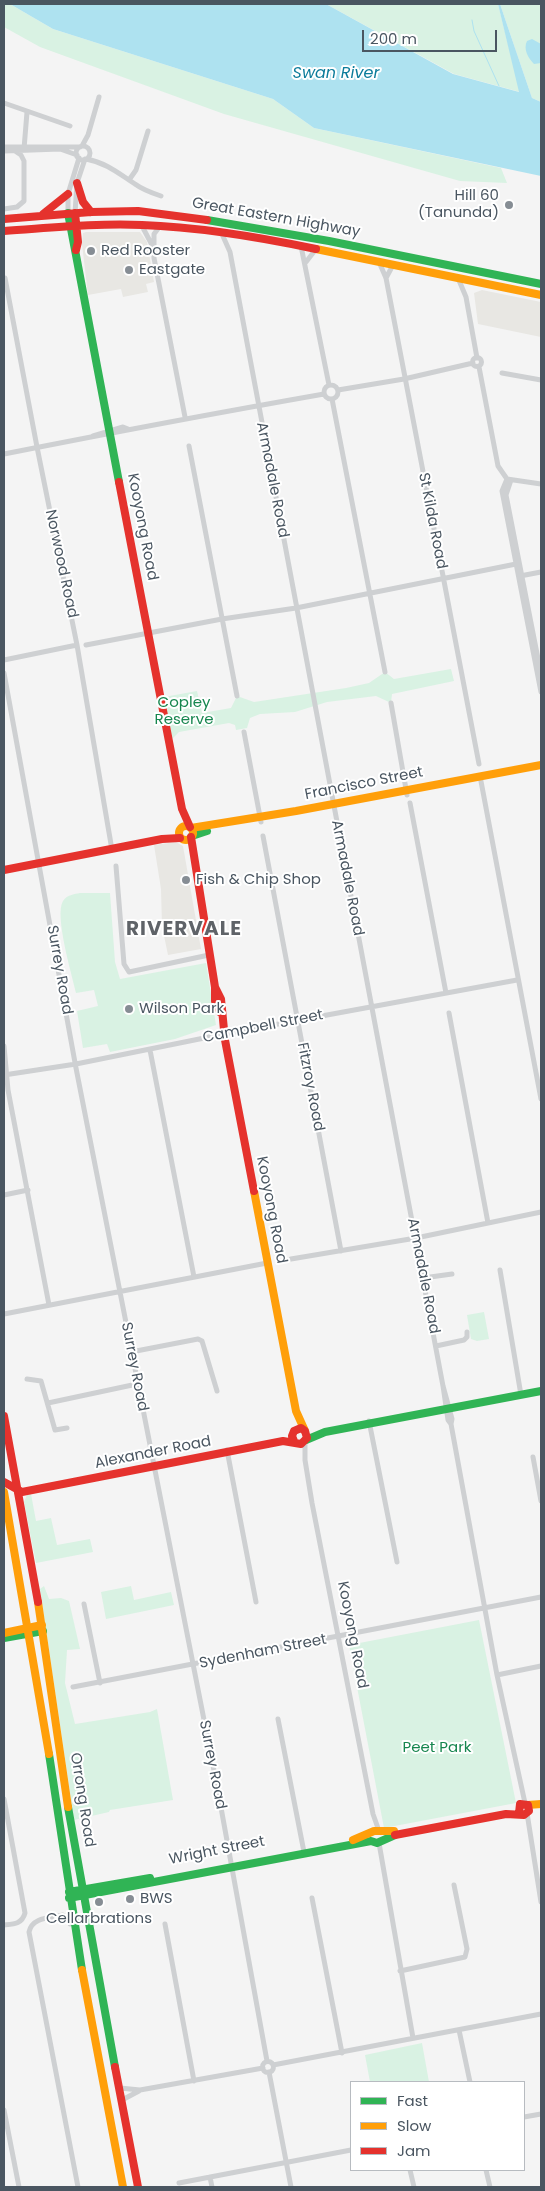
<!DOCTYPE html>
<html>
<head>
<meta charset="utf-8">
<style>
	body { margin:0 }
	#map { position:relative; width:545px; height:2191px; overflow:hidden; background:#f4f4f4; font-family:Poppins,sans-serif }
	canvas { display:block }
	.frame { position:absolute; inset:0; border:5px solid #4a5661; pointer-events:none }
	.legend { position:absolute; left:350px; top:2081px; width:175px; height:90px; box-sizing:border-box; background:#fff; border:1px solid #b7bbc0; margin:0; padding:6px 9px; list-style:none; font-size:15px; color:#4a5661 }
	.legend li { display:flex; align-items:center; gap:10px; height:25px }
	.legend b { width:25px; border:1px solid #b7bbc0 }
	.scale { position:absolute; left:362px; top:30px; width:135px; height:22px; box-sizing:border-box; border:2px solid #4a5661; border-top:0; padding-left:6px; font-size:15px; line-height:18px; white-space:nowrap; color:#4a5661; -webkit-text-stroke:4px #fff; paint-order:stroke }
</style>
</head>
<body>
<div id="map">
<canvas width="545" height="2191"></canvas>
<div class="frame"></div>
<ul class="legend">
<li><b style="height:6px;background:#30b455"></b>Fast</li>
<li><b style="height:6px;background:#ff9f0a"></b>Slow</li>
<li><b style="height:6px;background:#e5322d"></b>Jam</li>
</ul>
<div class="scale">200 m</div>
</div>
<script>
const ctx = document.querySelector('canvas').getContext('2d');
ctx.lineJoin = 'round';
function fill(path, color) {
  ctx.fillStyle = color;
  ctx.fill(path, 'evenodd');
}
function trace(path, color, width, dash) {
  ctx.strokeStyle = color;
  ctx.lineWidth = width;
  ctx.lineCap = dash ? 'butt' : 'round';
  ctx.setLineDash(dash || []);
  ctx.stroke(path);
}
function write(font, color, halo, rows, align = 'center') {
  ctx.font = font + ' Poppins,sans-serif';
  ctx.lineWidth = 4;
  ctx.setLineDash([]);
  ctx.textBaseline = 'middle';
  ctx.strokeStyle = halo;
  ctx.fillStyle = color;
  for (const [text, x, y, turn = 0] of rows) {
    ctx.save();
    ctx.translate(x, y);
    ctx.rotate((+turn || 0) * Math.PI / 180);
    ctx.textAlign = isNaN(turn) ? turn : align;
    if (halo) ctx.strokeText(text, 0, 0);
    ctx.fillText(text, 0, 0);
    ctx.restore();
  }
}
fill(new Path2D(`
	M 86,232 L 140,232 L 147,242 L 154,282 L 146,284 L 148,292 L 123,297 L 121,289 L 88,295 L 82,244 L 83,233 Z
	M 482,290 L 541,302 L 541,337 L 478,324 L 474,293 Z
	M 176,842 L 183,846 L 201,949 L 168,955 L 162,926 L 161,889 L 154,845 Z`), '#e8e7e3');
fill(new Path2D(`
	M 4,4 L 10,4 L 53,29 L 273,99 L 314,128 L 501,168 L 507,183 L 460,181 L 224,114 L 40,47 L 4,27 Z
	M 326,4 L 498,4 L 520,92 L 454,74 Z
	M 500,4 L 541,4 L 541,102 L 532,98 Z
	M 451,669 L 454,681 L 392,694 L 391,703 L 376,696 L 327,702 L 295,712 L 260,714 L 250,718 L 247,728 L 236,730 L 235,725 L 229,723 L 179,732 L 172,739 L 164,697 L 197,691 L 202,713 L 231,708 L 237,696 L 254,702 L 346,688 L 369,683 L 385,672 L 394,679 Z
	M 80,893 L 110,893 L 115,962 L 120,979 L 206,963 L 216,1025 L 175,1039 L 110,1052 L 107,1044 L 83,1048 L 77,1011 L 98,1006 L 94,990 L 76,993 C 72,975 54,915 63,901 C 67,895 74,894 80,893 Z
	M 484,1312 L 489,1339 L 477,1341 L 471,1339 L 467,1315 Z
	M 31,1494 L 36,1521 L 51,1518 L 57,1545 L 90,1539 L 93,1552 L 36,1563 L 24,1502 L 27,1495 Z
	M 44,1586 L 49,1599 L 61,1598 L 69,1601 L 80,1649 L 67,1650 L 65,1683 L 75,1724 L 150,1712 L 157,1709 L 173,1800 L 110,1810 L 109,1812 L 74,1820 L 40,1589 Z
	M 131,1586 L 134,1600 L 171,1592 L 174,1605 L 106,1619 L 101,1592 Z
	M 479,1620 L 516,1803 L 384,1828 L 349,1645 Z
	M 422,2043 L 429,2082 L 370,2082 L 365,2055 Z`), '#d9f2e3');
fill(new Path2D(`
	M 10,4 L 326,4 L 453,74 L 519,92 L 498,4 L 500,4 L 532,98 L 541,102 L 541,176 L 314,128 L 273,99 L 53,29 Z
	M 532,39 L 541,44 L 541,63 L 534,64 C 528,58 523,49 527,41 Z`), '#aee2f0');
trace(new Path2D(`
	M 472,20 L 474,31 L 499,86`), '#aee2f0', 1);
trace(new Path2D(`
	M 4,103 L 70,126
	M 82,146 L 88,135 L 99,97
	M76 153a7 7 0 1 1 14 0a7 7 0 1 1-14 0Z
	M 4,147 L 80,147
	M 24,149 L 27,112
	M 4,151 L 60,149 L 77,155
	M 86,159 C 107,163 118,173 135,184 C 143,190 152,193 161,196
	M 129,180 L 136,170 L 148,131
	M 4,209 L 17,207 L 24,201 L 24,161 L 21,155 L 15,151
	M 68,213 L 68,194 L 79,158
	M 75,213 L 77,183 L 85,159
	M 142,226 L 152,245
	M 160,226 L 154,234 L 154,258 L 185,417
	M 222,234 L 230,252 L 443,1386 L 452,1419 L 451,1424 L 497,1675 L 525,1803
	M 301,246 L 329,385
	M 306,262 L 316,249
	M 379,262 L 386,278 L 479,764
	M 5,278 L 37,447 L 77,645 L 112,850
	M 386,278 L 393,265
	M 458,278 L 466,297 L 477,358
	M472.5 362a4.5 4.5 0 1 1 9 0a4.5 4.5 0 1 1-9 0Z
	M 479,367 L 498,466 L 507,479
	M 502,373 L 541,380
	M324 392a7 7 0 1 1 14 0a7 7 0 1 1-14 0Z
	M 338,390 L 404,379 L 473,363
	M 332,399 L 385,672
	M 93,436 L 123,427 L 128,429
	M 189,446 L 237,696
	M 4,454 C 110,433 216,413 324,394
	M 507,479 L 502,491 L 541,692
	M 507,479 L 541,484
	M 511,480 L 506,495 L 541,674
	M 520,576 L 541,572
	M 86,645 L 222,619 L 296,608 L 516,564
	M 4,660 L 77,645
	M 4,673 L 76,1068 L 218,1791 L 267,2061
	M 391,703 L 407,795
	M 244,732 L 261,822
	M 480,776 L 541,1099
	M 410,803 L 446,993
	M 263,836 L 341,1251
	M 116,866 L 124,964 L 129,972 L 209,955
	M 449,1013 L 488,1223
	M 4,1046 L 8,1090 L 49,1305
	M 150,1050 L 194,1277
	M 4,1075 L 76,1064 L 224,1034 L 517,980
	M 4,1195 L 28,1190
	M 291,1259 L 416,1238 L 541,1212
	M 500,1270 L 521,1395
	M 423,1278 L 452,1274
	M 4,1314 L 267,1263
	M 436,1346 L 464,1340 L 467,1337 L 467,1332
	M 131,1352 L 198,1339 L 202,1341 L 217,1391
	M 27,1379 L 41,1381 L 55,1430 L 67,1428
	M 443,1386 L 448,1420 L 451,1424
	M 48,1403 L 137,1384
	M 369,1421 L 397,1562
	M 305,1442 L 305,1460 L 312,1503 L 373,1814 L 379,1831
	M 227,1450 L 256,1602
	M 533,1457 L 541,1501
	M 84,1604 L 100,1683
	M 497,1675 L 541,1666
	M 73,1687 L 541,1597
	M 278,1719 L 304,1852
	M 4,1799 L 25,1913 C 22,1924 14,1924 4,1925
	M 527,1813 L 541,1902
	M 379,1843 L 413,2038
	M 312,1898 L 342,2053
	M 70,1924 L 69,1919 L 63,1915 C 50,1918 32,1917 29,1932 L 78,2187
	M 165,1924 L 194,2081
	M 400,1971 L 465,1957 L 467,1949 L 454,1885
	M 459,2030 L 470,2082
	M262.5 2067a5.5 5.5 0 1 1 11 0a5.5 5.5 0 1 1-11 0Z
	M 273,2065 L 541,2014
	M 269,2072 L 291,2187
	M 120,2088 L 140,2090 L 263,2068
	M 122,2100 L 139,2091
	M 4,2110 L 19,2187
	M 524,2117 L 541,2114
	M 410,2170 L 414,2187
	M 486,2170 L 490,2187
	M 210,2177 L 212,2187
	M 179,2183 L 351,2150`), '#ced0d2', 5);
trace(new Path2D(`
	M 68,213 L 119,482
	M 207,220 L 329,241 L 541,284
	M 192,836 L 207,831
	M 306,1440 L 325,1432 L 541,1391
	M 4,1638 L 43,1631
	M 49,1754 L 82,1970
	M 68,1807 L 115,2067
	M 69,1892 L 150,1878
	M 69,1898 L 371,1841 L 377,1843 L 395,1835`), '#30b455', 8);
trace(new Path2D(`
	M 316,249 L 541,295
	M179 833a7 7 0 1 1 14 0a7 7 0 1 1-14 0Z
	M 191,828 L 296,811 L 541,765
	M 254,1191 L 296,1411 L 305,1431
	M 4,1492 L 49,1754
	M 38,1602 L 68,1807
	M 4,1633 L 42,1625
	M 528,1805 L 541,1804
	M 353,1840 L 374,1831 L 394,1831
	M 82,1970 L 123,2187`), '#ff9f0a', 8);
trace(new Path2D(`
	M 77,183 L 83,202 L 91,212
	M 75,213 L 78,242 L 76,250
	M 43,214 L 68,194
	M 4,219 L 91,212 L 138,211 L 207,220
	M 4,231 C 50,228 96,223 142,225 C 200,227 259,237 316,249
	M 119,482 L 182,809 L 190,827
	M 191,837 L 215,987 L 215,1001 L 220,1012
	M 4,870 L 162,839 L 180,838
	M 215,987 L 221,999 L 225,1040 L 254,1191
	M 4,1416 L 38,1602
	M 4,1482 L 22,1492 L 283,1441 L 301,1444 L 307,1438 L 305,1431 L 301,1428 L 294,1431 L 292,1436 L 294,1441
	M 395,1835 L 506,1814 L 524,1815 L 529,1811 L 528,1805 L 520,1804 L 519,1813
	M 115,2067 L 138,2187`), '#e5322d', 8);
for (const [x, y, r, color] of [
	[509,205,5,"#868d94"],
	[91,251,5,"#868d94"],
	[129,270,5,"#868d94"],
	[186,880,5,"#868d94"],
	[129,1009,5,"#868d94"],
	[130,1899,5,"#868d94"],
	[99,1902,5,"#868d94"]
]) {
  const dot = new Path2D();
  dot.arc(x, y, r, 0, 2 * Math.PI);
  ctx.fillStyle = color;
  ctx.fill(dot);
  trace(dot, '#fff', 2);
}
write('15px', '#4a5661', '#fff', [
	["Hill 60",499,196,"right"],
	["(Tanunda)",499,213,"right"],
	["Red Rooster",101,251],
	["Eastgate",139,270],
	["Fish & Chip Shop",196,880],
	["Wilson Park",139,1009],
	["BWS",140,1899],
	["Cellarbrations",99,1919,"center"]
], 'left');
write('15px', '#4a5661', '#fff', [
	["Great Eastern Highway",276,218,10],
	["Armadale Road",272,480,79],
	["St Kilda Road",432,521,79],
	["Kooyong Road",142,527,79],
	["Norwood Road",61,564,78],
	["Francisco Street",364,784,-11],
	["Armadale Road",347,878,79],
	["Surrey Road",59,970,80],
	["Campbell Street",263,1027,-11],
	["Fitzroy Road",310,1087,79],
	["Kooyong Road",271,1210,79],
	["Armadale Road",423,1276,79],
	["Surrey Road",134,1367,79],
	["Alexander Road",153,1453,-11],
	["Kooyong Road",352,1635,79],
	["Sydenham Street",263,1652,-11],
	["Surrey Road",212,1765,79],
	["Orrong Road",82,1800,81],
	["Wright Street",217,1851,-11]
]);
write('15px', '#17864f', '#fff', [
	["Copley",184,703],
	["Reserve",184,720],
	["Peet Park",437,1748]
]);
write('italic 16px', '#0c7c9b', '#fff', [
	["Swan River",336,74]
]);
ctx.letterSpacing = '1px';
write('bold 20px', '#5f6368', '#fff', [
	["RIVERVALE",184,930]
]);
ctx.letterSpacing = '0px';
</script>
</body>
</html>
